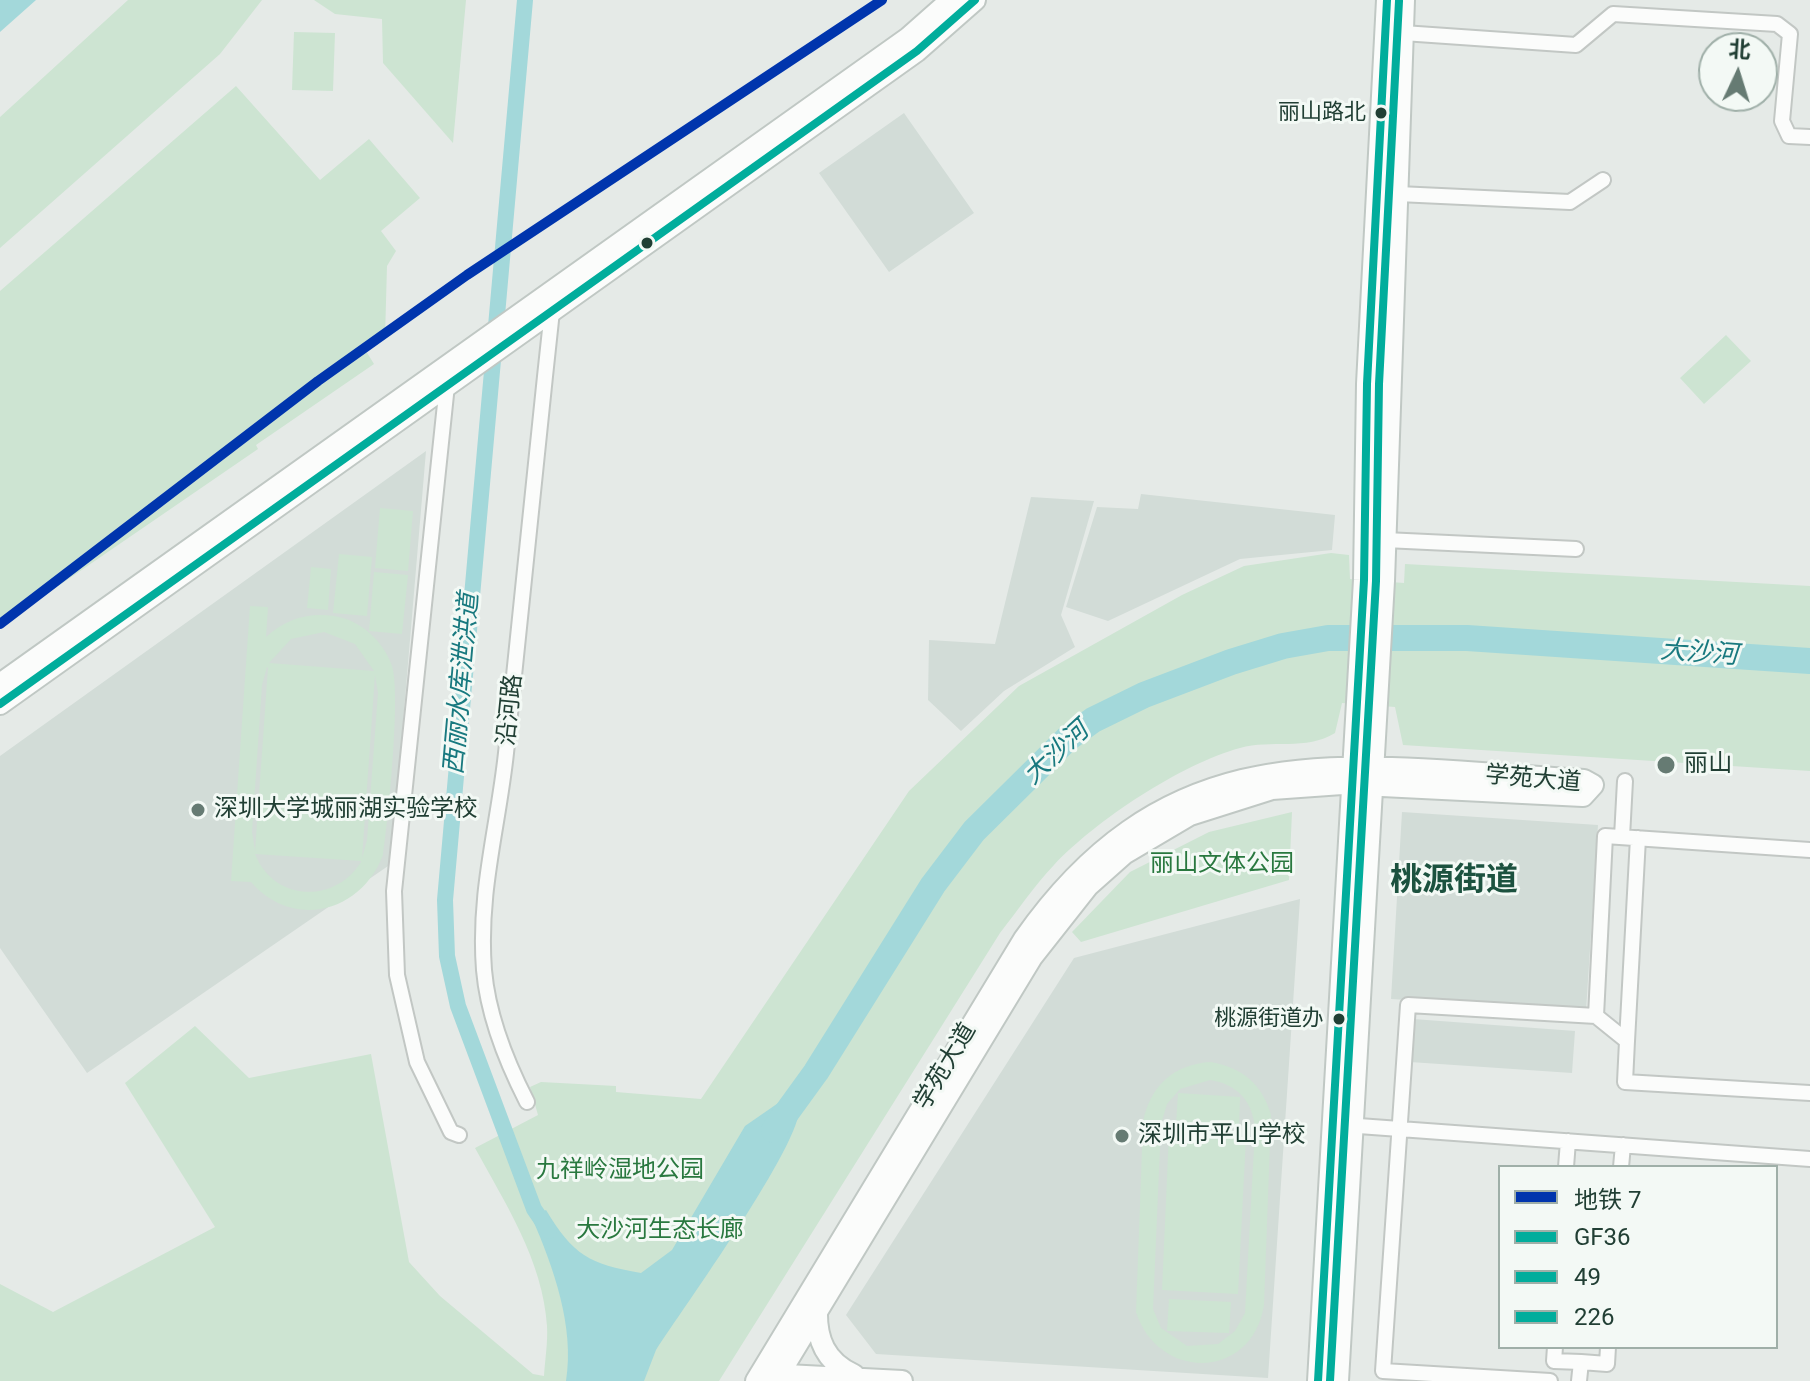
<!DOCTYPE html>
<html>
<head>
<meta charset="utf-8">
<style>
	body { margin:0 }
	#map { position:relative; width:1810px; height:1381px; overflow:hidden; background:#e5eae7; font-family:Roboto,"Noto Sans SC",sans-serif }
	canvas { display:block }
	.legend { position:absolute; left:1498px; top:1165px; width:280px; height:184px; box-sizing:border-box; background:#f3f9f5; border:2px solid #9fafa8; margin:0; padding:10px 14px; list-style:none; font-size:24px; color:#213f34 }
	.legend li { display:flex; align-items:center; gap:16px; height:40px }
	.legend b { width:40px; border:2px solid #9fafa8 }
	.north { position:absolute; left:1698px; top:32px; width:80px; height:80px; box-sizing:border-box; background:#f3f9f5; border:2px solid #9fafa8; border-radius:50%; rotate:4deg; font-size:22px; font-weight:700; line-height:32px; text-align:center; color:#213f34 }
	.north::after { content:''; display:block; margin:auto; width:28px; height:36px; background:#667b73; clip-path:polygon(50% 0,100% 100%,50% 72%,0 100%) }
</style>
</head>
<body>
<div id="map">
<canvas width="1810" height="1381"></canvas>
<ul class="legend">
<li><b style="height:10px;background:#0035ad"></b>地铁 7</li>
<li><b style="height:10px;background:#01ad9c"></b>GF36</li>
<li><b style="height:10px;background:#01ad9c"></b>49</li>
<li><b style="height:10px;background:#01ad9c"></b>226</li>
</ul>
<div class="north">北</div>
</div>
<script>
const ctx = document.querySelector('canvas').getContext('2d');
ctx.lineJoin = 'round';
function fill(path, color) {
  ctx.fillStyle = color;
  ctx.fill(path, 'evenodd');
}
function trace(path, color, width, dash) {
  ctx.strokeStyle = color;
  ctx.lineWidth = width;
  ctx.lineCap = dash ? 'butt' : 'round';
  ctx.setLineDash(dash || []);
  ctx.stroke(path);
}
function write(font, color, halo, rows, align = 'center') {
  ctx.font = font + ' Roboto,"Noto Sans SC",sans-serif';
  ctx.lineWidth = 6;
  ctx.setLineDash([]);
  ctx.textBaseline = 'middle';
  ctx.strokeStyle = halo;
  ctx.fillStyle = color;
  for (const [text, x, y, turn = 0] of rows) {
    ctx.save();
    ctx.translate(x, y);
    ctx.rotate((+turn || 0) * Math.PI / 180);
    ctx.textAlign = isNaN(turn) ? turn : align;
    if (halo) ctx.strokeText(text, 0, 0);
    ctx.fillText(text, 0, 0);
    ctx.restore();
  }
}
fill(new Path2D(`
	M 904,113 L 974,213 L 889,272 L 819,173 Z
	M 426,451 L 391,864 L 87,1073 L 0,948 L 0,756 Z
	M 1141,494 L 1335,515 L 1332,550 L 1240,559 L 1108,621 L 1066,607 L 1097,507 L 1138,509 Z
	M 1031,497 L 1094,501 L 1061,615 L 1075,647 L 1004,691 L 961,731 L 928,700 L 929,640 L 995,644 Z
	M 1402,812 L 1598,825 L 1586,1011 L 1391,999 Z
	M 1300,899 L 1268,1378 L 876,1354 L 846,1315 L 1074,958 Z
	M 1413,1019 L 1575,1031 L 1572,1073 L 1410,1062 Z`), '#d2dcd7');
fill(new Path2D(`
	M 128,0 L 262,0 L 220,54 L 0,248 L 0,117 Z
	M 314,0 L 466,0 L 453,143 L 383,63 L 382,19 L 335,14 Z
	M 294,32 L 335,33 L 333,91 L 292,90 Z
	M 236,86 L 320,180 L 369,139 L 420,198 L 381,231 L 396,251 L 387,266 L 385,338 L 366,351 L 374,364 L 256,445 L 258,449 L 0,626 L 0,291 Z
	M 1726,335 L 1751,361 L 1704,404 L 1680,378 Z
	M 380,508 L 413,511 L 408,571 L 375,568 Z
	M 1331,553 L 1349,555 L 1350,579 L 1404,583 L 1405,564 L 1810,586 L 1810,771 L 1403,745 L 1395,707 L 1342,703 L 1335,733 C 1306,751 1271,739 1240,748 C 1181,764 1095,821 1054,865 C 1034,886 1018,910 1000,933 L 719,1381 L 0,1381 L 0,1284 L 53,1312 L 215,1227 L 125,1083 L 195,1026 L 249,1078 L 371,1054 L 409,1262 L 440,1296 L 533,1374 L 544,1376 C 545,1360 548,1342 547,1326 C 543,1261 505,1203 475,1148 L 538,1115 L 530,1087 L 541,1082 L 616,1086 L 616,1092 L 701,1099 L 909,791 L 1019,686 L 1182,595 L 1244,566 Z
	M 339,554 L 372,557 L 367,616 L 333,613 Z
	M 311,567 L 331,569 L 328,610 L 307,608 Z
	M 374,572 L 408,575 L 402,634 L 369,631 Z
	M 250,606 L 268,607 L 266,637 C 285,619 309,612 334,616 C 360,620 383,640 392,666 C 401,695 388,821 383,855 C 361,913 293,930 251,882 L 231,881 ZM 324,632 L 355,644 L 374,671 L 269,663 L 291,639 ZM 267,667 L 268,668 L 255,851 L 252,832 L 262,685 ZM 375,675 L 378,693 L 367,840 L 362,858 ZM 255,854 L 361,861 L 361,862 C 335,904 274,902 255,854 Z
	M 1292,812 L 1289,880 L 1081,942 L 1072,932 L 1130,872 L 1209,832 Z
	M 1211,1062 C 1243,1068 1262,1084 1271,1115 L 1264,1305 C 1252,1381 1158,1381 1136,1312 L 1143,1122 C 1150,1086 1174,1064 1211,1062 ZM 1210,1080 C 1237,1084 1253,1101 1255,1129 L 1245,1313 L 1235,1331 L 1218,1344 L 1187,1346 L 1161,1328 L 1153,1309 L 1161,1124 L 1167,1104 L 1180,1089 Z
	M 1178,1093 L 1240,1097 L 1239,1128 L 1176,1125 Z
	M 1169,1133 L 1246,1137 L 1238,1294 L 1162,1290 Z
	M 1169,1299 L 1231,1302 L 1229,1333 L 1167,1331 Z`), '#cde4d2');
fill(new Path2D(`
	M 0,0 L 36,0 L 0,32 Z
	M 784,1099 L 799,1106 C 805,1140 681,1311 656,1350 L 644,1381 L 566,1381 C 575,1327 553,1266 532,1218 L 546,1210 C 573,1255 589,1264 641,1273 L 672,1250 L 745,1126 Z`), '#a3d8da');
trace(new Path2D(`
	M 525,0 L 445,900 L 447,956 L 458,1006 L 534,1209 L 549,1231`), '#a3d8da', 16);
trace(new Path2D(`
	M 774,1130 L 816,1072 L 933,885 L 974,831 L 1067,739 L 1093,720 L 1144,695 L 1231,662 L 1283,646 L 1328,638 L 1467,638 L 1810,661`), '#a3d8da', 26);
const street = new Path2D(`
	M 1403,33 L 1576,45 L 1613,14 L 1777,24 L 1790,34 L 1782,121 L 1789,136 L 1810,137
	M 1398,194 L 1570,202 L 1603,180
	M 447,385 L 394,891 L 397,975 L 417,1062 L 451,1132 L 459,1135
	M 1385,540 L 1576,549
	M 1622,837 L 1625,781
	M 1810,850 L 1605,836 L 1596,1016 L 1627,1041 L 1625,1082 L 1810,1093
	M 1627,1041 L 1638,838
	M 527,1102 C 506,1061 488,1016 484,970 C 478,892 498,828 506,753 C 522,605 536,458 552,311
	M 1345,1125 L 1810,1159
	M 1566,1167 L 1568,1141
	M 1621,1167 L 1623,1145
	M 1555,1347 L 1554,1361 L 1581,1362 L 1579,1381
	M 1581,1362 L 1607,1364 L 1608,1347
	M 1550,1381 L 1383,1371 L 1408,1005 L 1596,1016`);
const secondary = new Path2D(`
	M 0,684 L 908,38 L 951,0
	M 0,704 L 917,51 L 975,0
	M 817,1309 C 816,1339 825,1362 854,1375
	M 767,1374 L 902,1381
	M 756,1381 L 1024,939 C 1176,723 1354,767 1584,780 L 1593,785 L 1583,796 L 1342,784 L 1272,789 L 1190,815 L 1124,854 L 1088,886 L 1032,957 L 775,1381
	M 1318,1381 L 1364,580 L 1367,384 L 1387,0
	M 1338,1381 L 1384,581 L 1404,0`);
trace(street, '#c2c7c4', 18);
trace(secondary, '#c0c8c4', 24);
trace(street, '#fbfcfb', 14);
trace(secondary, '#fbfcfb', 20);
trace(new Path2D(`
	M 1318,1381 L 1364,580 L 1367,384 L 1387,0`), '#01ad9c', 8);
trace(new Path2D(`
	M 1330,1381 L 1376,581 L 1379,384 L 1399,1`), '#01ad9c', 8);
trace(new Path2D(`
	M 0,704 L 917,51 L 975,0`), '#01ad9c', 8);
trace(new Path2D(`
	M 0,624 L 318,381 L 467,275 L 882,0`), '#0035ad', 10);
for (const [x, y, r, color] of [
	[1381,113,7,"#213f34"],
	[647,243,7,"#213f34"],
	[1666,765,10,"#667b73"],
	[198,810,8,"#667b73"],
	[1339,1019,7,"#213f34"],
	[1122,1136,8,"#667b73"]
]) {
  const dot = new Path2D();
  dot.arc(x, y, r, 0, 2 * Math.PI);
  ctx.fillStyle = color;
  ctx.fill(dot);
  trace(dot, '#f3f9f5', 3);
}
write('22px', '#213f34', '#f3f9f5', [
	["丽山路北",1366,113],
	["桃源街道办",1324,1019]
], 'right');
write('24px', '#213f34', '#f3f9f5', [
	["沿河路",511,710,-84],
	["学苑大道",1533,780,5],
	["学苑大道",946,1067,-59]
]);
write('24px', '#213f34', '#f3f9f5', [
	["丽山",1684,765],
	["深圳大学城丽湖实验学校",214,810],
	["深圳市平山学校",1138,1136]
], 'left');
write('24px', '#29783f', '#f3f9f5', [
	["丽山文体公园",1222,865],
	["九祥岭湿地公园",620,1171],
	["大沙河生态长廊",660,1231]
]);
write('italic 26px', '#18797f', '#f3f9f5', [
	["大沙河",1699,654,4],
	["西丽水库泄洪道",463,684,-85],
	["大沙河",1057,754,-43]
]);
write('bold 32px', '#1c523f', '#f3f9f5', [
	["桃源街道",1454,882]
]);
</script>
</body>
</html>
